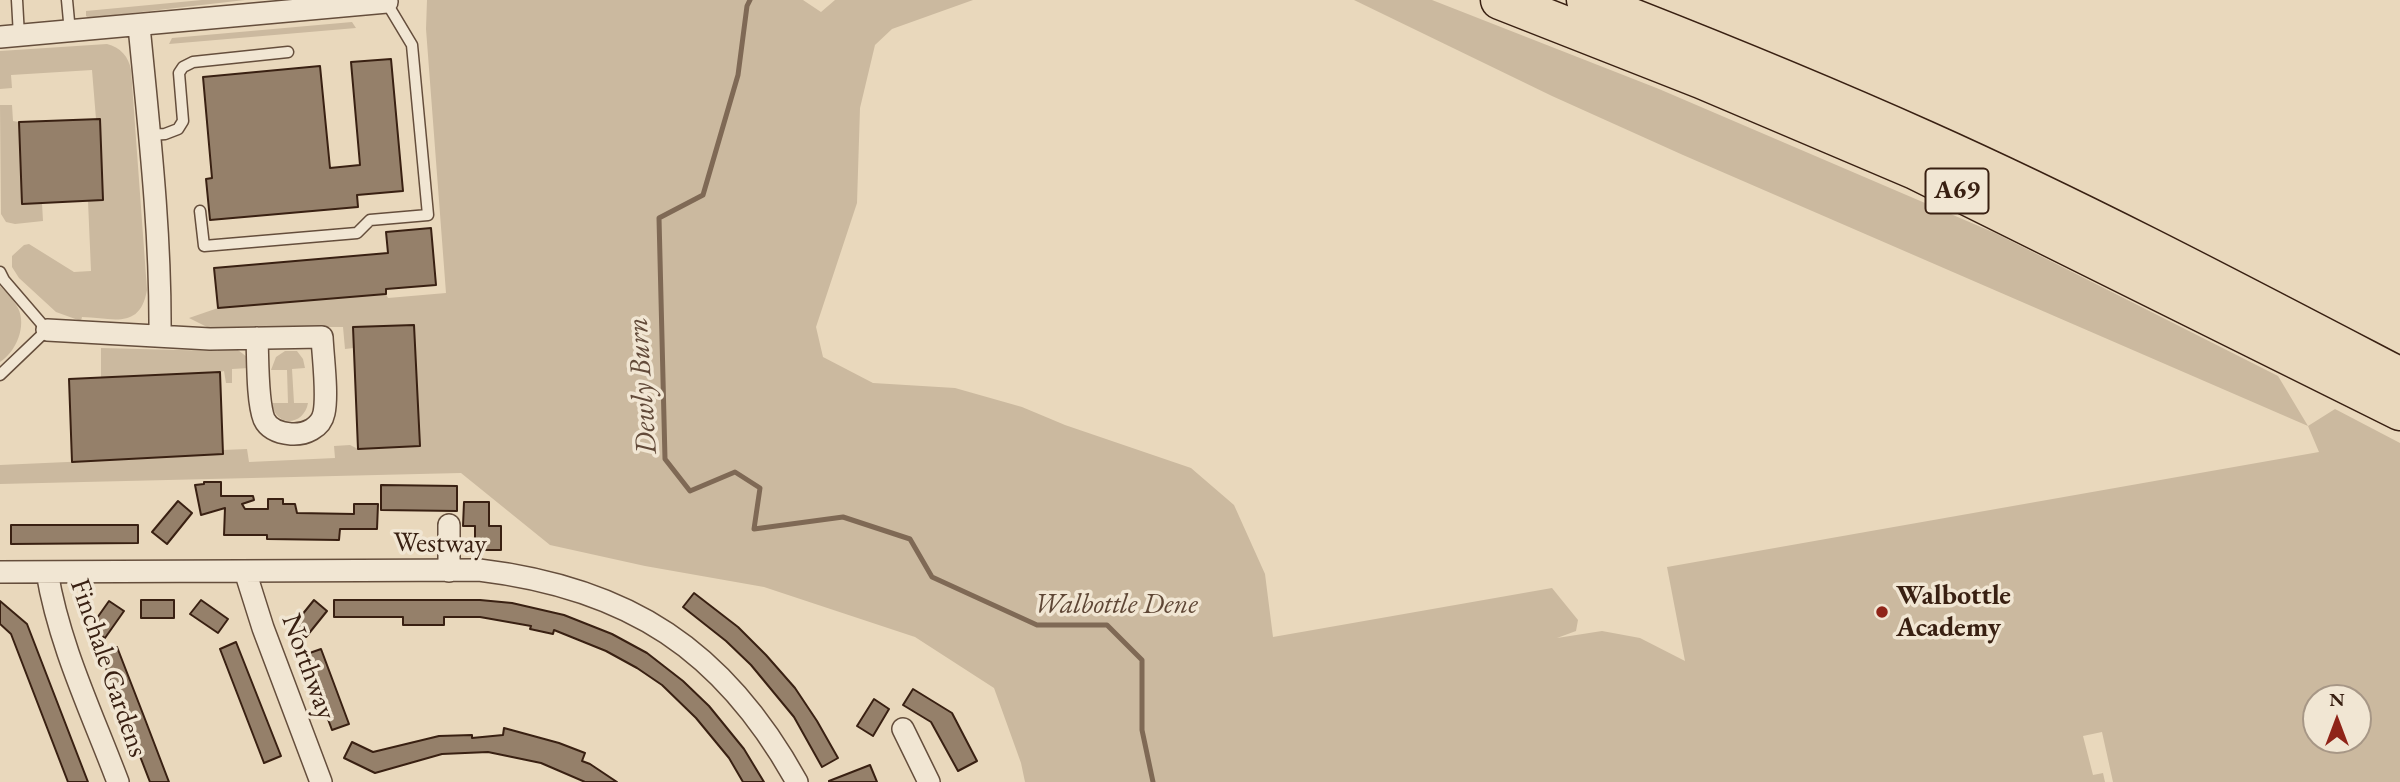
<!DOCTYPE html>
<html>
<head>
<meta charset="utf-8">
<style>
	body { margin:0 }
	#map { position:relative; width:2400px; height:782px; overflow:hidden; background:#e9d8bc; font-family:"EB Garamond",serif }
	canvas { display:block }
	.north { position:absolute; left:2302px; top:684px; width:70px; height:70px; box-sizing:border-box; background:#f1e6d3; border:2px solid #a79786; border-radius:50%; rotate:0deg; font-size:19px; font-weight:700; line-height:28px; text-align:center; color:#392012 }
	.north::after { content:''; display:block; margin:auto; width:24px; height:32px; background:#8f2418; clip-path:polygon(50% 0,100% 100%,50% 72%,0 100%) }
</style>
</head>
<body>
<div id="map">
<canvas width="2400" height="782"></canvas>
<div class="north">N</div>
</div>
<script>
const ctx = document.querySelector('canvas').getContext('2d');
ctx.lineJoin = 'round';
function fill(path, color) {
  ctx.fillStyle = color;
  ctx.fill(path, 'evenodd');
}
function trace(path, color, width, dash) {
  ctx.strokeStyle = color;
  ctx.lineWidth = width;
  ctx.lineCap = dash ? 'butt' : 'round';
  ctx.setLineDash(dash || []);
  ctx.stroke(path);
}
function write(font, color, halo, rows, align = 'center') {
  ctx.font = font + ' "EB Garamond",serif';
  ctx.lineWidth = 7;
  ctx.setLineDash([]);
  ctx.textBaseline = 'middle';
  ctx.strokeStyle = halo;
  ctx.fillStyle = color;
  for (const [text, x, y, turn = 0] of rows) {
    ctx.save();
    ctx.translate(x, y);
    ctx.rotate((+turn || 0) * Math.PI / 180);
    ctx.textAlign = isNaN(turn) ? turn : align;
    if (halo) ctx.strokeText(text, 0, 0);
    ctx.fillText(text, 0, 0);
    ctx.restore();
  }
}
fill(new Path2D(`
	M 202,0 L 245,0 L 89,18 L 86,16 L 86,11 Z
	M 427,0 L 803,0 L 821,12 L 835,0 L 973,0 L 892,29 L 875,45 L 860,108 L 857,203 L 816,327 L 823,357 L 873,383 L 955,388 L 1022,407 L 1065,425 L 1191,468 L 1234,505 L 1265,574 L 1273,637 L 1552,588 L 1578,620 L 1576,631 L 1557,638 L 1602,631 L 1640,638 L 1685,661 L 1667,567 L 2319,452 L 2308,426 L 1683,155 L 1552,96 L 1354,0 L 1432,0 L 1659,89 L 1995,233 L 2278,376 L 2308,426 L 2335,409 L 2400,443 L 2400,782 L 2113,782 L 2102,732 L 2083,736 L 2093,775 L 2103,773 L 2105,782 L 1025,782 L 1021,763 L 994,688 L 915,637 L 764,587 L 645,566 L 550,545 L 461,473 L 0,484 L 0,465 L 135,459 L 132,377 L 101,378 L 101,348 L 218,351 L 218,347 L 234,347 L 247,357 L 249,368 L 232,369 L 232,383 L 226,383 L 224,371 L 220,372 L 151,457 L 222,454 L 223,450 L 247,449 L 249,462 L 335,458 L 334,446 L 350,445 L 358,449 L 419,446 L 414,325 L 354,327 L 354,348 L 345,349 L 343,327 L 207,327 L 189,318 L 218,308 L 386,294 L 388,298 L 446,293 L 426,29 ZM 2316,698 L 2358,698 L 2358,740 L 2316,740 Z
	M 352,22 L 356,28 L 169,44 L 172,38 Z
	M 107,44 C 120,47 129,57 131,70 L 147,290 C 140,330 113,318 82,317 L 81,321 L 56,312 L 19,278 L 12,267 L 12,256 L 24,245 L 29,244 L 74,272 L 91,271 L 88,201 L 103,200 L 100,119 L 96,119 L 92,70 L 11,75 L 12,88 L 0,89 L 0,51 Z
	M 0,105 L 12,105 L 13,121 L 19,122 L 22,203 L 42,203 L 43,221 L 15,224 L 6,222 L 1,214 Z
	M 0,286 C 6,292 14,300 18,308 C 27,326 16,352 0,362 Z
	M 285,351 L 297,351 L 303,359 L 305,368 L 292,369 L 294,403 L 308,403 C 304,426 275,428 272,403 L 288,403 L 287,370 L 271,370 L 276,357 Z`), '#cbb99f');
trace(new Path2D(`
	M 750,0 L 747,6 L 738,75 L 703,195 L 659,218 L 665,459 L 690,491 L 735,472 L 760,488 L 754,529 L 843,517 L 910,539 L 932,577 L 1037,625 L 1107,625 L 1142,660 L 1142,730 L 1153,782`), '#7f6955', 5);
const building = new Path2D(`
	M 391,59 L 403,191 L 357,195 L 358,207 L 210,220 L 206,179 L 212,178 L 203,77 L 320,66 L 330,168 L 360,165 L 351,62 Z
	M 100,119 L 103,200 L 22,204 L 19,122 Z
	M 431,228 L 436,285 L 386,289 L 386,294 L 218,308 L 214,268 L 388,253 L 386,232 Z
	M 414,325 L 420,446 L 358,449 L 353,327 Z
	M 220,372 L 223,454 L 72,462 L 69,379 Z
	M 204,482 L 221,482 L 221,496 L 253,496 L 254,500 L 242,504 L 245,509 L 268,509 L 268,499 L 283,499 L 283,504 L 295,504 L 297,513 L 354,514 L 354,504 L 378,504 L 377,529 L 340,529 L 339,540 L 267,539 L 267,535 L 224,535 L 225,508 L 201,515 L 195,485 L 204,484 Z
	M 381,485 L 457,486 L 457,511 L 381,510 Z
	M 178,501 L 192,513 L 167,544 L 152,532 Z
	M 464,502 L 489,502 L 489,526 L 501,526 L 501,550 L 475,550 L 475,526 L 463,526 Z
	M 11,525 L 138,525 L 138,543 L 11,544 Z
	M 694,593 L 738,627 L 766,655 L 795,688 L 817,721 L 838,758 L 822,767 L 794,717 L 751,665 L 726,641 L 683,607 Z
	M 141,600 L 174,600 L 174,618 L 141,618 Z
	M 201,600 L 228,619 L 218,633 L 190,614 Z
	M 314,600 L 327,611 L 306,637 L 293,626 Z
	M 334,600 L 480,600 L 512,603 L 564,615 L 612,634 L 647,653 L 683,681 L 709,706 L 744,749 L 764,782 L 743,782 L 729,758 L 696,718 L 662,685 L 637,668 L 606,651 L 554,630 L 553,634 L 530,629 L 531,626 L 480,617 L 444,617 L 444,625 L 403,625 L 403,617 L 334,617 Z
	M 0,601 L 27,624 L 88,782 L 68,782 L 11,634 L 0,624 Z
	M 109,601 L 124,611 L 105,638 L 90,628 Z
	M 236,642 L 281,756 L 264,763 L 220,649 Z
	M 117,647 L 143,714 L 169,782 L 150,782 L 100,653 Z
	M 321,649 L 349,724 L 332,730 L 304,655 Z
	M 913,689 L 952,713 L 977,761 L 958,771 L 931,722 L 903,705 Z
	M 874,699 L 889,709 L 873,736 L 857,726 Z
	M 504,728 L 559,743 L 585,753 L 582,761 L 590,764 L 617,782 L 585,782 L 541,763 L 488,752 L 442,754 L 375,773 L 344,758 L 352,742 L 373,752 L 439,736 L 472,735 L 472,738 L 503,735 Z
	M 870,765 L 877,782 L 829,782 L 829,781 Z`);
fill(building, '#95806a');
trace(building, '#392012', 2);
const lane = new Path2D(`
	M 17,0 L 19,36
	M 67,0 L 70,32
	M 150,135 L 165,134 L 178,129 L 183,121 L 179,73 L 183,67 L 193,62 L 288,52
	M 200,211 L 204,246 L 357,233 L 370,220 L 428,215 L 412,45 L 385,0
	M 0,272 L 4,280 L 47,330 L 0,375`);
const street = new Path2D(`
	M 139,26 C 149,129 161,232 160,336
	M 0,37 L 387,2
	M 47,330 L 210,339 L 322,337 C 323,358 328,394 324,413 C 321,428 305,435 291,434 C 280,433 269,430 264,419 C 257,401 258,359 257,338
	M 449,525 L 449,571
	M 245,571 L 263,628 L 321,782
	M 0,572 L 479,570 C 629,588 724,650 797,782
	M 47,572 C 59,645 92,713 118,782
	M 903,729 L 929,782`);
const highway = new Path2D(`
	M 1500,0 L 1701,79 L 1915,170 L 2400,411
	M 1586,0 C 1700,44 1813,90 1925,140 C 2086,212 2243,295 2400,377`);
trace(lane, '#654e3c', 13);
trace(street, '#654e3c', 24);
trace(highway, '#392012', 41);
trace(lane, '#f1e6d3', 10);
trace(street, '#f1e6d3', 21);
trace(highway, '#e9d8bc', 38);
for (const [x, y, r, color] of [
	[1882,612,7,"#8f2418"]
]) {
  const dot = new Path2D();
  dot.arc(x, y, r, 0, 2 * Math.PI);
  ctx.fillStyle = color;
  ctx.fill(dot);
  trace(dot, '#f1e6d3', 2.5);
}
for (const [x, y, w] of [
	[1957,191,63]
]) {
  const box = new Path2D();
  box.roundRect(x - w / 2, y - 22.5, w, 45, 5);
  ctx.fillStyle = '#f1e6d3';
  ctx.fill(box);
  trace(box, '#392012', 2);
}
write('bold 26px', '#392012', null, [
	["A69",1957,191]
]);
write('28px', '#392012', '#f1e6d3', [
	["Westway",440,544,1],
	["Northway",308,667,70],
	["Finchale Gardens",108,668,71]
]);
write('bold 28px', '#392012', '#f1e6d3', [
	["Walbottle",1896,596],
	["Academy",1896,628]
], 'left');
write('italic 28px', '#5e4635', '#f1e6d3', [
	["Walbottle Dene",1116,605]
]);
write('italic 30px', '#624a39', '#f1e6d3', [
	["Dewly Burn",643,386,-94]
]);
</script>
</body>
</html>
